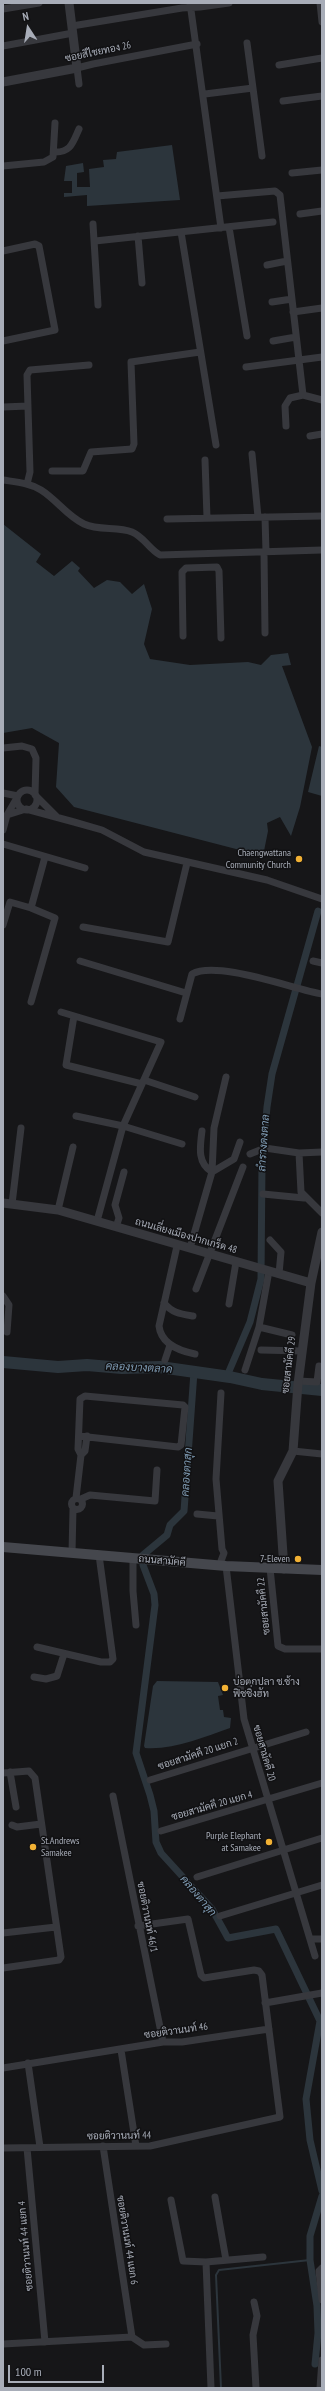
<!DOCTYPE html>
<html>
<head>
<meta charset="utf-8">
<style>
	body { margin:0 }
	#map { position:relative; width:325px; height:2391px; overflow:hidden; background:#161618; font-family:"PT Sans Narrow",sans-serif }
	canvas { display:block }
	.frame { position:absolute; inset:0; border:4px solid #a8adb8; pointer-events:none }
	.north { position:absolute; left:8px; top:8px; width:40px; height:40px; -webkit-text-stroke:3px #111113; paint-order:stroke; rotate:348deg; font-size:11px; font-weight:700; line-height:16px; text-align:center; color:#a8adb8 }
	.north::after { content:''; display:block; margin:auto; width:14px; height:18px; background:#a8adb8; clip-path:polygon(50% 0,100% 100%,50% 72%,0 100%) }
	.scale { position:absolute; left:8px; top:2365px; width:96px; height:18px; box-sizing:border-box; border:2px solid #a8adb8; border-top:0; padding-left:5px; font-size:12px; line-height:14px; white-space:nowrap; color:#a8adb8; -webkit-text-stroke:3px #111113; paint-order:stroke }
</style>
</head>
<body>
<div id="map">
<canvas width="325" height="2391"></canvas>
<div class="frame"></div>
<div class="north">N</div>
<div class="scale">100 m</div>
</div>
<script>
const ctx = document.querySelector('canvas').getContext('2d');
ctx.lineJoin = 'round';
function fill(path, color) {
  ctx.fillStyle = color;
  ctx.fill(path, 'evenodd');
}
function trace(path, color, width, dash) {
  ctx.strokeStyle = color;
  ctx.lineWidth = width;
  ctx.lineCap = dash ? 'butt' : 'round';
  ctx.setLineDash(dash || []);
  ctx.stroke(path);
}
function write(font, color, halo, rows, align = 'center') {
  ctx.font = font + ' "PT Sans Narrow",Sarabun,sans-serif';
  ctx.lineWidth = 3;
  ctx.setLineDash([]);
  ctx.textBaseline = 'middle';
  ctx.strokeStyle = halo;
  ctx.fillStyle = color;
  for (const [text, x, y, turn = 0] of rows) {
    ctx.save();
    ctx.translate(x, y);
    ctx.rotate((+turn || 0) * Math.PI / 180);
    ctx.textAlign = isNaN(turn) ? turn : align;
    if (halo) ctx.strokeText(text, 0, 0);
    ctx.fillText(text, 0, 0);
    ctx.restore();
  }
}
fill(new Path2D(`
	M 172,145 L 180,200 L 87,206 L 87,195 L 64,197 L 64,193 L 72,193 L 72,181 L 64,181 L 66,166 L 83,163 L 84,172 L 77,173 L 77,187 L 90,187 L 89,169 L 104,167 L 103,160 L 116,159 L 117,152 Z
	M 3,524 L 41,554 L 36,562 L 54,576 L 72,561 L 80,568 L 78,571 L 94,588 L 107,580 L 120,582 L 132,594 L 144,584 L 152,609 L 144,644 L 150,659 L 190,665 L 248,662 L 261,665 L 271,655 L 288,653 L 291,665 L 282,666 L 312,747 L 300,807 L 291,836 L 280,817 L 267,823 L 268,831 L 263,856 L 74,807 L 56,787 L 59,743 L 32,728 L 3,733 Z
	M 319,746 L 322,747 L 322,796 L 308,792 Z
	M 157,1681 L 218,1682 L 223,1695 L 218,1696 L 220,1710 L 223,1710 L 224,1717 L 231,1718 L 230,1728 C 204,1737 174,1750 145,1748 L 144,1746 L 153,1686 Z`), '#2c353c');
trace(new Path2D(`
	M 221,2388 L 216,2275 L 219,2270 L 310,2260`), '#2c353c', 2);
trace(new Path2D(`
	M 227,1376 L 250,1322 L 261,1279 L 262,1163 L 267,1107 L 272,1074 L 318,911
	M 143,1555 L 167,1535 L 170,1525 L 184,1511 L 194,1372
	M 143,1565 L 154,1594 L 155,1605 L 136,1753 L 150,1795 L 154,1811 L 156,1842 L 161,1853 L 212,1909 L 228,1938 L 276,1929 L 320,2021 L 306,2099 L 310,2140 L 322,2191
	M 315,2364 L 318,2333 L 317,2306 L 310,2260 L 310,2236 L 322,2196`), '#2c353c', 7);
trace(new Path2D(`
	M 3,1362 L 58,1367 L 87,1365 L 122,1368 L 160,1367 L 230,1377 L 262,1384 L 322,1390`), '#2c353c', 12);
trace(new Path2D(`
	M 190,3 L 221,228
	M 320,3 L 322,22
	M 3,9 L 39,3
	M 72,26 L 182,8 L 200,7 L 229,3
	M 247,43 L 262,156
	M 3,46 L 73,33
	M 279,65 L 322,58
	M 79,84 L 77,68 L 93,64 L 197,44
	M 205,94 L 253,88
	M 283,101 L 322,96
	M 54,152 C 71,153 73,142 79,129
	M 3,166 L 44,162 L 53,157 L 55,123
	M 292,173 L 322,170
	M 217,196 L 275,191 L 280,195 L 303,395
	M 300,214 L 322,211
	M 93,224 L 98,305
	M 229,227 L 247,336
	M 181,232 L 216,445
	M 138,236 L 142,283
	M 95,241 L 273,222
	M 3,251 L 35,244 L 39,246 L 55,330 L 3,341
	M 267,265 L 287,261
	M 272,302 L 292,299
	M 293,312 L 322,308
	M 273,341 L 296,337
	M 246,367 L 322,357
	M 3,407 L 28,406
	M 286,426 L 285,406 L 290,398 L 303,395 L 322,400
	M 310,436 L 322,434
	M 252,454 L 258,517
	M 205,460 L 207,518
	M 52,471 L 83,471 L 91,452 L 132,449 L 134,444 L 131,362 L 200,352
	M 3,480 C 16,482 30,483 41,490 C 57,500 67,516 84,524 C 99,531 118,526 132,532 C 144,537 149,549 160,555 L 322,550
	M 27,484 L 30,472 L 27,375 L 30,370 L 89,365
	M 265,517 L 266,552
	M 167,519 L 322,516
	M 264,552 L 265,633
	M 183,636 L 182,572 L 186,568 L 217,567 L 219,571 L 221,638
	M 3,748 L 22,746 L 32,749 L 36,758 L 35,795 L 57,817
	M17 800a10 10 0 1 1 20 0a10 10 0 1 1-20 0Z
	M 3,793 L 18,796 L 7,815 L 3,830
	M 7,815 L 26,809 L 74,822 L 102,830 L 144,852 L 267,880 L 322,899
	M 3,844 L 85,868
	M 3,925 L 10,902 L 31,908
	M 83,927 L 168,942 L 187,863
	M 80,961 L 186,993
	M 313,961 L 322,963
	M 31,1002 L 55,918 L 31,908 L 45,857
	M 61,1012 L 161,1042 L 123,1126 L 97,1221
	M 74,1016 L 66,1065 L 142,1084
	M 180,1019 L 192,974 C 217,960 293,989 322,994
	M 144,1080 L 195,1097
	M 76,1116 L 123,1126 L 182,1144
	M 202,1131 C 200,1147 197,1163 212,1172 L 234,1159 L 240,1142
	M 299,1153 L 301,1192 L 322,1213
	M 250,1154 L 265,1148 L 299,1153 L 322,1152
	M 263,1194 L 304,1198
	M 12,1204 L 21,1128
	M 58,1210 L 73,1147
	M 116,1227 L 119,1218 L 115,1205 L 124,1172
	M 270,1240 L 281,1252 L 279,1274
	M 177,1246 L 159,1326 C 161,1344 180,1351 195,1354
	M 190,1248 L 212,1172 L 214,1128 L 226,1077
	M 196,1289 L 243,1167
	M 3,1296 L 9,1305 L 7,1332
	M 164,1303 C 172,1313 181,1314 193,1316
	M 229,1304 L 236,1262
	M 259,1327 L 292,1335
	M 261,1350 L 302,1351
	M 165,1360 L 170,1345
	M 245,1370 L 259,1327 L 269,1271
	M 298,1381 L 317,1382 L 319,1366
	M 221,1393 L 216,1479 L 222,1549 L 224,1553 L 221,1561
	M 293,1451 L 322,1454
	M 81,1455 L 85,1451 L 87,1436
	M 76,1498 L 81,1455 L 78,1449 L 80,1399 L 85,1396 L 183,1405 L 185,1407 L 181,1445 L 178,1447 L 79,1436
	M71.5 1504a5.5 5.5 0 1 1 11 0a5.5 5.5 0 1 1-11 0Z
	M 81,1499 L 90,1495 L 155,1501 L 157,1470
	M 197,1514 L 218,1516
	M 72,1553 L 73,1509
	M 133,1558 L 133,1591 L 136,1625
	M 226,1566 L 244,1719 L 315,1956
	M 270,1568 L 278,1646 L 285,1649 L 322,1649
	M 37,1647 L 101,1662 L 110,1662 L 113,1659 L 99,1555
	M 34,1677 L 46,1679 L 57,1676 L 64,1654
	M 10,1772 L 16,1807
	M 3,1773 L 29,1771 L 35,1778 L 61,1957 L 59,1960 L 3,1968
	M 150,1780 L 306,1732
	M 113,1796 L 163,2042
	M 12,1825 L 17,1827 L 41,1824
	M 161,1831 L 322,1783
	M 197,1877 L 322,1838
	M 220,1916 L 322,1885
	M 3,1933 L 56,1927
	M 310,1939 L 322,1939
	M 265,2003 L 322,1993
	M 121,2050 L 136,2146
	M 28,2063 L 40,2147
	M 3,2068 L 163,2042 L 182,2042 L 269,2029
	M 103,2146 L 132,2337
	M 3,2148 L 150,2146 L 280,2117 L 262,1975 L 259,1971 L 254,1970 L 204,1978 L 201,1975 L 188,1919 L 138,1926
	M 27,2148 L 45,2342
	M 215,2197 L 226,2260
	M 171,2200 L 183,2261 L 206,2262 L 263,2257
	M 206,2262 L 211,2388
	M 322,2268 L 319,2271 L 322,2300
	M 254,2302 L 257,2316 L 253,2335 L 256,2388
	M 3,2344 L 132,2337 L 144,2345 L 166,2344
	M 320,2388 L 322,2360`), '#37383d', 7);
trace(new Path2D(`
	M 3,82 L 77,68 L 69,3
	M 3,1203 L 58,1210 L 311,1283
	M 284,1569 L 278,1481 L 293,1451 L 298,1384 L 311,1283 L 322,1232`), '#37383d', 9);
trace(new Path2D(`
	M 3,1547 L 226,1566 L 322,1570`), '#45474d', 10);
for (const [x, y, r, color] of [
	[299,859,4,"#f2b134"],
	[298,1559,4,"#f2b134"],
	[225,1688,4,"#f2b134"],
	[269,1842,4,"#f2b134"],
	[33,1847,4,"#f2b134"]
]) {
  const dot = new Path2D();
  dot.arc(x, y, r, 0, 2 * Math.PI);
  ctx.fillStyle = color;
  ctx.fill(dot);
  trace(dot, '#111113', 1.5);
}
write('10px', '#a8adb8', '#111113', [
	["ซอยสีไชยทอง 26",98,52,-12],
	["ถนนเลี่ยงเมืองปากเกร็ด 48",186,1236,16],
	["ซอยสามัคคี 29",289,1365,-83],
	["ถนนสามัคคี",162,1561,5],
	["ซอยสามัคคี 22",264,1606,-96],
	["ซอยสามัคคี 20",264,1753,74],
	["ซอยสามัคคี 20 แยก 2",198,1754,-18],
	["ซอยสามัคคี 20 แยก 4",212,1806,-16],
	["ซอยติวานนท์ 46/1",147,1917,79],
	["ซอยติวานนท์ 46",176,2031,-8],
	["ซอยติวานนท์ 44",119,2136,-1],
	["ซอยติวานนท์ 44 แยก 6",127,2240,81],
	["ซอยติวานนท์ 44 แยก 4",26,2246,-95]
]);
write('10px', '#a8adb8', '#111113', [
	["Chaengwattana",291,853],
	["Community Church",291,865],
	["7-Eleven",290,1559],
	["บ่อตกปลา ช.ช้าง",233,1682,"left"],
	["ฟิชชิ่งฮัท",233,1694,"left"],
	["Purple Elephant",261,1836],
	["at Samakee",261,1848],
	["St.Andrews",41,1841,"left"],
	["Samakee",41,1853,"left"]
], 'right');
write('italic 11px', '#7f9bb3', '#111113', [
	["ลำรางดงตาล",264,1143,-86],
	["คลองบางตลาด",139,1368,3],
	["คลองตาสุก",187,1472,-86],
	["คลองตาสุก",198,1896,50]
]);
</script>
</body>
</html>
